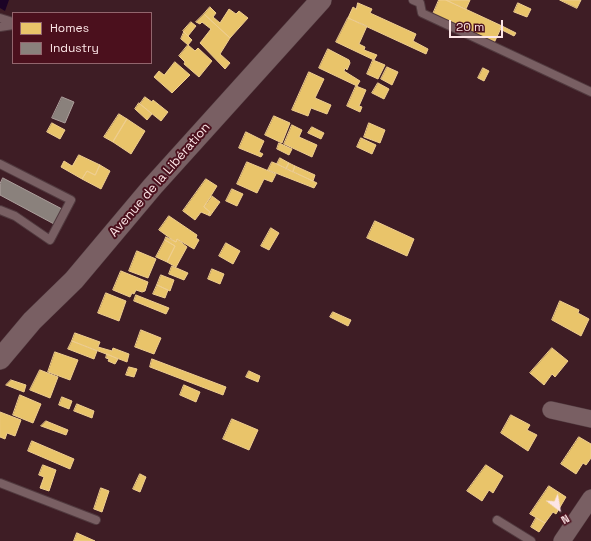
<!DOCTYPE html>
<html>
<head>
<meta charset="utf-8">
<style>
	body { margin:0 }
	#map { position:relative; width:591px; height:541px; overflow:hidden; background:#3e1d25; font-family:"Space Grotesk",sans-serif }
	canvas { display:block }
	.legend { position:absolute; left:12px; top:12px; width:140px; height:52px; box-sizing:border-box; background:#4b101d; border:1px solid #92656d; margin:0; padding:5px 7px; list-style:none; font-size:12px; color:#fce5e6 }
	.legend li { display:flex; align-items:center; gap:8px; height:20px }
	.legend b { width:20px; border:1px solid #92656d }
	.north { position:absolute; left:539px; top:489px; width:40px; height:40px; -webkit-text-stroke:3px #4b101d; paint-order:stroke; rotate:149deg; font-size:11px; font-weight:700; line-height:16px; text-align:center; color:#fce5e6 }
	.north::after { content:''; display:block; margin:auto; width:14px; height:18px; background:#fce5e6; clip-path:polygon(50% 0,100% 100%,50% 72%,0 100%) }
	.scale { position:absolute; left:449px; top:20px; width:54px; height:18px; box-sizing:border-box; border:2px solid #fce5e6; border-top:0; padding-left:5px; font-size:12px; line-height:14px; white-space:nowrap; color:#fce5e6; -webkit-text-stroke:3px #4b101d; paint-order:stroke }
</style>
</head>
<body>
<div id="map">
<canvas width="591" height="541"></canvas>
<ul class="legend">
<li><b style="height:11px;background:#e9c46a"></b>Homes</li>
<li><b style="height:11px;background:#8a817c"></b>Industry</li>
</ul>
<div class="north">N</div>
<div class="scale">20 m</div>
</div>
<script>
const ctx = document.querySelector('canvas').getContext('2d');
ctx.lineJoin = 'round';
function fill(path, color) {
  ctx.fillStyle = color;
  ctx.fill(path, 'evenodd');
}
function trace(path, color, width, dash) {
  ctx.strokeStyle = color;
  ctx.lineWidth = width;
  ctx.lineCap = dash ? 'butt' : 'round';
  ctx.setLineDash(dash || []);
  ctx.stroke(path);
}
function write(font, color, halo, rows, align = 'center') {
  ctx.font = font + ' "Space Grotesk",sans-serif';
  ctx.lineWidth = 4;
  ctx.setLineDash([]);
  ctx.textBaseline = 'middle';
  ctx.strokeStyle = halo;
  ctx.fillStyle = color;
  for (const [text, x, y, turn = 0] of rows) {
    ctx.save();
    ctx.translate(x, y);
    ctx.rotate((+turn || 0) * Math.PI / 180);
    ctx.textAlign = isNaN(turn) ? turn : align;
    if (halo) ctx.strokeText(text, 0, 0);
    ctx.fillText(text, 0, 0);
    ctx.restore();
  }
}
fill(new Path2D(`
	M 0,0 L 9,0 L 5,11 L 0,8 Z`), '#1c0326');
const homes = new Path2D(`
	M 439,0 L 446,0 L 502,26 L 494,43 L 433,14 Z
	M 446,0 L 470,0 L 466,9 Z
	M 560,0 L 581,0 L 577,8 Z
	M 358,3 L 372,9 L 370,13 L 416,34 L 413,41 L 428,49 L 426,54 L 348,18 L 353,7 L 356,9 Z
	M 518,3 L 531,9 L 527,17 L 514,12 Z
	M 210,7 L 216,13 L 213,17 L 220,23 L 229,9 L 236,14 L 239,11 L 248,18 L 230,38 L 204,14 Z
	M 204,14 L 230,38 L 220,54 L 230,63 L 225,69 L 200,43 L 211,29 L 202,22 L 200,24 L 196,22 Z
	M 348,18 L 367,26 L 359,44 L 365,47 L 364,50 L 377,55 L 374,60 L 336,42 Z
	M 191,22 L 196,26 L 188,36 L 183,31 Z
	M 502,26 L 516,33 L 514,36 L 500,29 Z
	M 184,32 L 192,40 L 188,45 L 181,39 Z
	M 188,45 L 195,51 L 198,48 L 212,61 L 199,77 L 184,64 L 185,62 L 179,56 Z
	M 328,49 L 349,60 L 350,63 L 347,70 L 345,68 L 344,71 L 360,81 L 357,86 L 319,68 Z
	M 373,60 L 385,65 L 378,79 L 367,74 Z
	M 175,62 L 190,75 L 172,93 L 154,77 L 159,71 L 164,75 Z
	M 387,67 L 398,72 L 392,85 L 381,79 Z
	M 483,68 L 489,71 L 484,81 L 478,78 Z
	M 309,72 L 324,79 L 315,98 L 331,105 L 327,114 L 311,108 L 308,116 L 292,110 Z
	M 378,83 L 389,89 L 384,99 L 372,93 Z
	M 356,86 L 366,90 L 359,106 L 362,107 L 360,112 L 347,106 Z
	M 145,97 L 152,102 L 153,100 L 168,112 L 161,121 L 140,104 Z
	M 139,103 L 152,114 L 147,120 L 135,109 Z
	M 119,114 L 127,119 L 113,142 L 104,137 Z
	M 274,116 L 290,123 L 282,143 L 265,135 Z
	M 127,119 L 145,131 L 131,154 L 113,142 Z
	M 52,123 L 65,130 L 60,139 L 47,132 Z
	M 369,123 L 385,130 L 380,143 L 364,137 Z
	M 292,125 L 302,130 L 299,137 L 317,145 L 312,157 L 284,144 Z
	M 312,127 L 324,133 L 321,139 L 308,133 Z
	M 246,132 L 264,141 L 259,152 L 263,154 L 261,157 L 239,148 Z
	M 361,138 L 376,145 L 372,154 L 357,147 Z
	M 279,143 L 292,149 L 289,155 L 277,149 Z
	M 79,155 L 100,165 L 95,175 L 87,171 L 82,179 L 61,167 L 64,161 L 72,166 Z
	M 280,158 L 289,163 L 286,169 L 277,164 Z
	M 247,162 L 276,174 L 272,182 L 264,179 L 257,193 L 237,184 Z
	M 272,162 L 277,164 L 317,183 L 314,188 L 268,170 Z
	M 289,163 L 295,166 L 293,172 L 286,169 Z
	M 100,165 L 110,171 L 101,189 L 82,179 L 87,171 L 95,175 Z
	M 295,166 L 315,175 L 313,181 L 293,172 Z
	M 206,179 L 217,186 L 204,207 L 210,212 L 208,215 L 201,212 L 195,220 L 183,211 Z
	M 232,189 L 243,194 L 237,206 L 226,201 Z
	M 212,196 L 220,202 L 210,216 L 208,215 L 210,212 L 204,207 Z
	M 169,216 L 197,235 L 196,238 L 199,240 L 194,249 L 177,239 L 176,242 L 174,241 L 159,230 Z
	M 375,221 L 414,239 L 407,256 L 367,238 Z
	M 271,228 L 279,233 L 269,250 L 261,246 Z
	M 166,237 L 176,242 L 177,239 L 187,247 L 176,267 L 167,262 L 175,246 L 165,240 Z
	M 165,240 L 175,246 L 167,262 L 156,257 Z
	M 226,243 L 240,251 L 233,264 L 219,256 Z
	M 137,251 L 156,259 L 148,278 L 129,271 Z
	M 172,266 L 188,273 L 184,280 L 169,274 Z
	M 212,269 L 224,274 L 220,284 L 208,279 Z
	M 121,271 L 148,282 L 145,291 L 142,292 L 136,290 L 134,294 L 132,293 L 130,297 L 113,290 Z
	M 161,275 L 174,280 L 170,291 L 157,285 Z
	M 157,285 L 168,290 L 165,298 L 153,294 Z
	M 106,293 L 126,301 L 119,321 L 98,313 Z
	M 136,295 L 169,308 L 166,314 L 134,301 Z
	M 560,301 L 579,310 L 578,313 L 589,319 L 581,336 L 552,320 Z
	M 333,312 L 351,320 L 348,326 L 330,317 Z
	M 141,330 L 161,338 L 154,354 L 135,347 Z
	M 75,333 L 100,342 L 98,347 L 112,351 L 113,348 L 129,354 L 127,362 L 72,341 Z
	M 72,341 L 97,351 L 94,359 L 68,349 Z
	M 552,348 L 568,361 L 555,377 L 552,374 L 544,385 L 530,373 Z
	M 55,352 L 78,360 L 70,380 L 48,372 Z
	M 107,354 L 118,359 L 115,364 L 108,361 L 109,359 L 106,358 Z
	M 152,359 L 226,387 L 223,395 L 150,367 Z
	M 129,367 L 137,369 L 134,377 L 126,375 Z
	M 40,370 L 58,377 L 50,398 L 30,390 Z
	M 249,371 L 260,376 L 258,382 L 246,377 Z
	M 11,380 L 26,385 L 24,392 L 6,385 Z
	M 184,385 L 200,392 L 196,402 L 180,395 Z
	M 20,395 L 41,404 L 33,423 L 13,415 Z
	M 62,397 L 72,401 L 69,409 L 59,405 Z
	M 77,404 L 94,411 L 92,418 L 74,411 Z
	M 0,412 L 21,420 L 15,436 L 7,433 L 5,439 L 0,437 Z
	M 511,415 L 530,425 L 527,430 L 537,435 L 528,451 L 501,433 Z
	M 232,419 L 258,430 L 249,450 L 223,439 Z
	M 46,421 L 68,430 L 66,435 L 41,426 Z
	M 579,437 L 591,444 L 591,458 L 586,465 L 583,463 L 576,474 L 561,464 Z
	M 32,441 L 74,459 L 70,469 L 28,451 Z
	M 43,465 L 56,470 L 49,491 L 40,488 L 44,477 L 39,475 Z
	M 486,465 L 503,476 L 493,493 L 489,490 L 482,501 L 467,491 Z
	M 140,474 L 146,477 L 140,492 L 133,489 Z
	M 549,486 L 566,497 L 556,514 L 553,512 L 545,523 L 530,514 Z
	M 101,488 L 109,491 L 102,512 L 94,509 Z
	M 536,518 L 545,523 L 539,532 L 531,527 Z
	M 77,533 L 95,541 L 74,541 Z`);
fill(homes, '#e9c46a');
trace(homes, '#efce8f', 1);
const industry = new Path2D(`
	M 62,97 L 74,102 L 65,123 L 52,118 Z
	M 3,178 L 62,209 L 54,224 L 0,195 L 0,184 Z`);
fill(industry, '#8a817c');
trace(industry, '#ac9f9c', 1);
const service = new Path2D(`
	M 413,0 L 420,3 L 422,13 L 591,92
	M 0,18 L 13,22
	M 0,27 L 13,25
	M 0,164 L 71,200 L 50,240 L 15,216 L 0,210
	M 0,483 L 96,520
	M 497,520 L 531,541`);
const minor = new Path2D(`
	M 551,410 L 591,419
	M 562,541 L 591,498`);
const tertiary = new Path2D(`
	M 0,359 L 32,321 L 74,280 L 153,186 L 321,0`);
trace(service, '#513a3f', 10);
trace(minor, '#513a3f', 18);
trace(tertiary, '#513a3f', 22);
trace(service, '#795f63', 8);
trace(minor, '#795f63', 17);
trace(tertiary, '#795f63', 21);
write('13px', '#fce5e6', '#4b101d', [
	["Avenue de la Libération",160,180,-49]
]);
</script>
</body>
</html>
